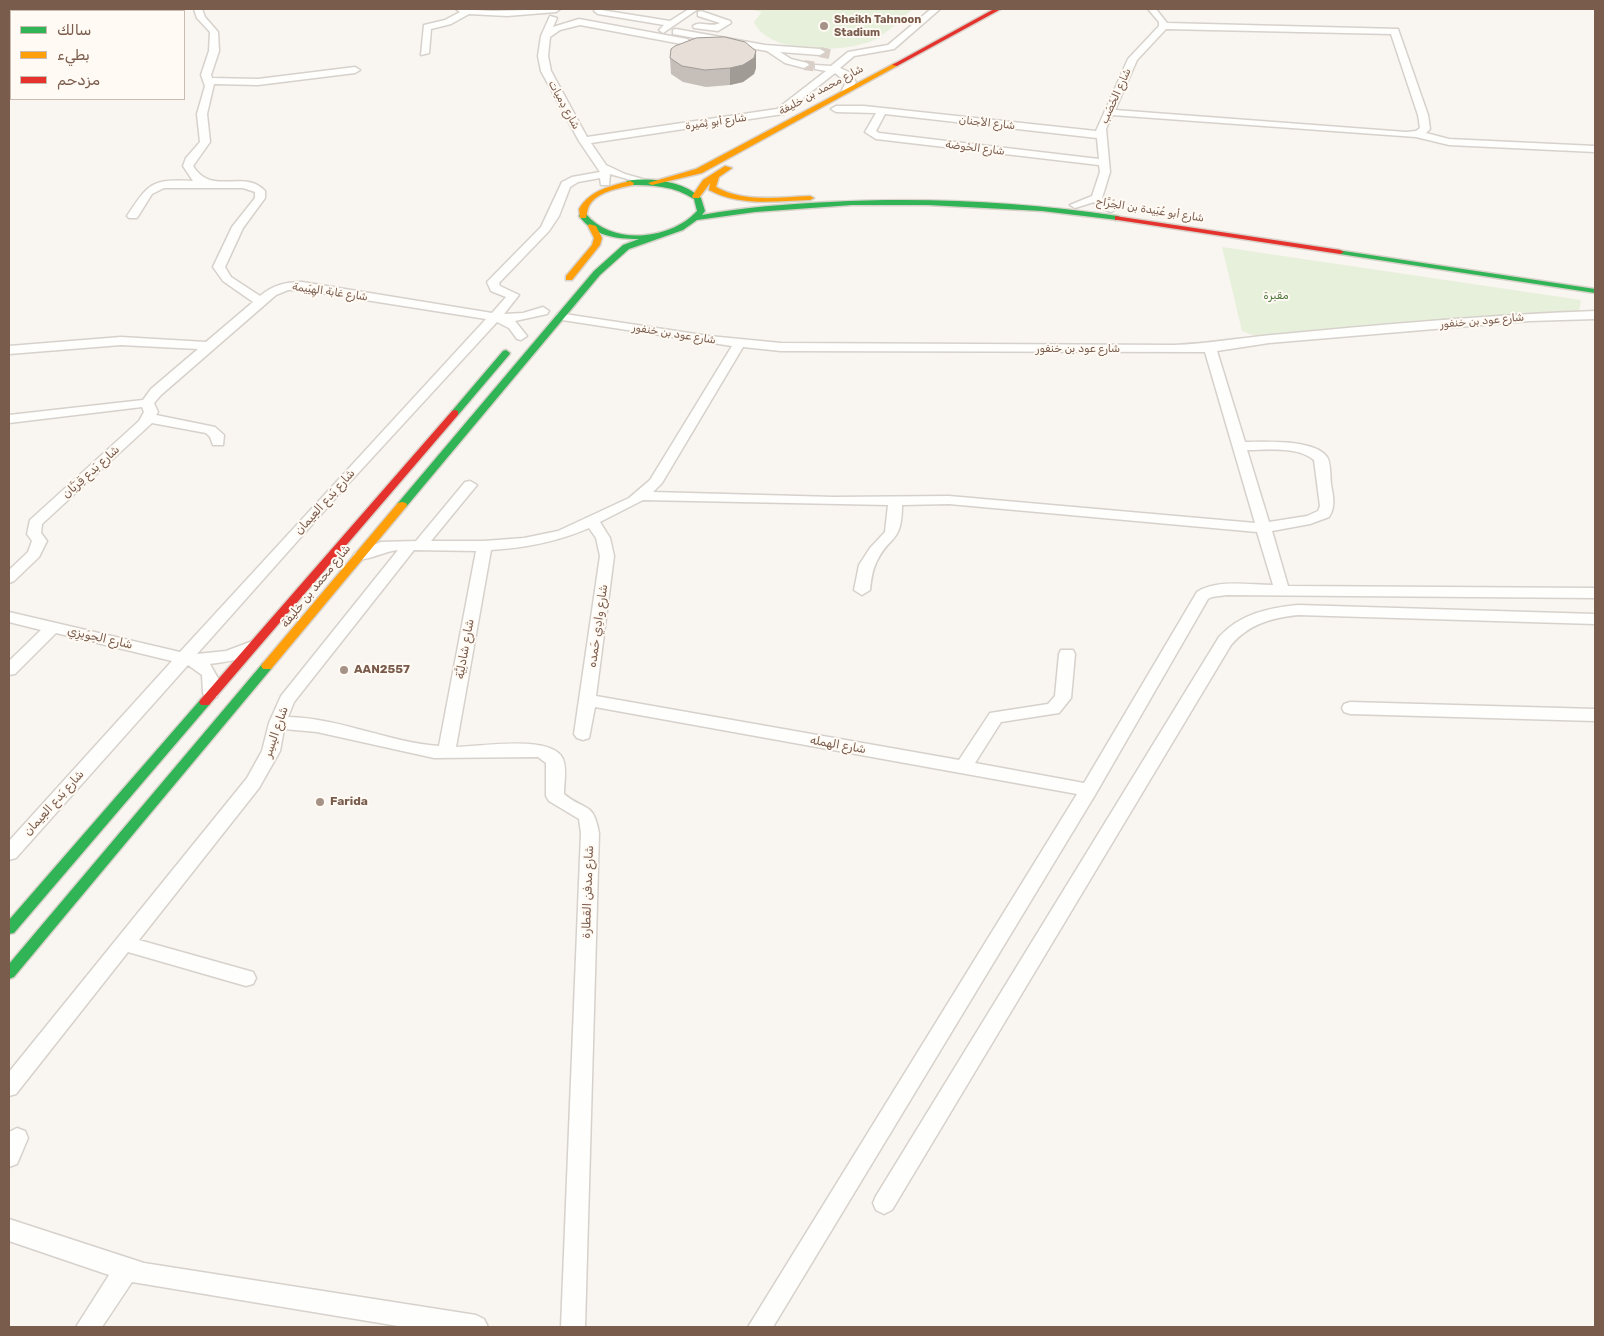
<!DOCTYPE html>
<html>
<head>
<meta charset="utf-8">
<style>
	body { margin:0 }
	#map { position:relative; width:1604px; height:1336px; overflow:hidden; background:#f9f5f0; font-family:Rubik,"Noto Sans Arabic",sans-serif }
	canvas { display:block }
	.frame { position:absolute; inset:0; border:10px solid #7a5c4d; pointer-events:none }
	.legend { position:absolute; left:10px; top:10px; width:175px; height:90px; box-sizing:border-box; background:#fffaf3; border:1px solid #cabbb1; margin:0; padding:6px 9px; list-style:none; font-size:15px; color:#7a5c4d }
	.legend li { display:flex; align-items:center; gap:10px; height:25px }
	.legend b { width:25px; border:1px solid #cabbb1 }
</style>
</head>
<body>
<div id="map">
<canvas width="1604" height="1336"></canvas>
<div class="frame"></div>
<ul class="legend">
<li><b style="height:6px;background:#30b455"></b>سالك</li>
<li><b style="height:6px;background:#ff9f0a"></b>بطيء</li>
<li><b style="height:6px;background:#e5322d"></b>مزدحم</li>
</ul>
</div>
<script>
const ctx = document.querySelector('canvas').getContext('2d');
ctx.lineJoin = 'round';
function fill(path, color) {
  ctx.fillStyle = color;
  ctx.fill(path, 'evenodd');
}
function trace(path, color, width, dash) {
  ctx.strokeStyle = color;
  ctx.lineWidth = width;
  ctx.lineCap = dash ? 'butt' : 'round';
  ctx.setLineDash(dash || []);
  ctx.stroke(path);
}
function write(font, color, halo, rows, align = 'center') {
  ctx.font = font + ' Rubik,"Noto Sans Arabic",sans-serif';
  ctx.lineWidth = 4;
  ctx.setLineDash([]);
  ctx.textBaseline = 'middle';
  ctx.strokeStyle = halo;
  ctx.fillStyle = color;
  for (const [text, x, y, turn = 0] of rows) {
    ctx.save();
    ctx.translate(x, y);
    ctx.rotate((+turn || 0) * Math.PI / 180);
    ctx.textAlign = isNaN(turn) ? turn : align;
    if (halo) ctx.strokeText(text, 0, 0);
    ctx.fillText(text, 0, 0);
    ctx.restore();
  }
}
fill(new Path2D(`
	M 748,9 L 913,9 C 901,19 888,33 874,40 C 846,53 768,55 754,22 L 762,12 Z
	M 1222,247 L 1581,300 L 1579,312 L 1260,338 L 1242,331 Z`), '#e7f0db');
trace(new Path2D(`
	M 820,52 L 834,55
	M 804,65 L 818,67`), '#d9cfc7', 10, [10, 5]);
const street = new Path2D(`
	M 194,9 L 202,9 L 205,17 L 218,32 L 219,51 L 211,75 L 212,78 L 258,79 L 355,67 L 360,70 L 355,73 L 258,85 L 214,84 L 207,114 L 210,142 L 193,166 C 212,197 244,168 265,191 L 265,198 L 243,228 L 225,267 L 231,277 L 260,296 C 273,285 285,282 302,282 L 492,313 L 506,297 L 491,291 L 487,282 L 541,227 L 562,182 L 572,177 L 600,172 L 579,141 L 541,71 L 538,56 L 541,36 L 550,16 L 557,18 L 553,27 L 579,19 L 687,39 L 692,42 L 687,45 L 580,25 L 560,30 L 550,37 L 548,56 L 551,71 L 587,137 L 777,109 L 826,71 L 815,69 L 815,65 L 831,66 L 848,52 L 888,45 L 931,9 L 940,9 L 894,49 L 854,56 L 840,68 L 849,72 L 856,82 L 850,92 L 844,92 L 842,90 L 846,82 L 835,73 L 783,114 L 591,143 L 606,165 L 625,174 L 653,182 L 648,185 L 610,174 L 609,185 L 601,185 L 600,178 L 578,182 L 570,187 L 559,216 L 549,231 L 499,283 L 500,286 L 519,295 L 504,314 L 523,313 L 543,307 L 549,311 L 547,314 L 515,321 L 527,336 L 521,340 L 517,339 L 509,328 L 497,322 L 349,483 L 197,654 L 226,651 L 250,642 L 256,643 L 258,647 C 250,660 223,662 210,664 L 220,682 L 217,697 L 205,697 L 203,693 L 202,675 L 188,665 L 16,858 L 9,860 L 9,841 L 172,661 L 56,633 L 15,674 L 9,675 L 9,661 L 41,630 L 9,622 L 9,612 L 180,652 L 486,319 L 302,290 L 288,290 L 276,295 L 161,395 L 154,403 L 158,412 L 156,415 L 215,427 L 224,435 L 223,445 L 213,445 L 210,437 L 206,433 L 152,423 L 42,524 L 41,533 L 47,541 L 39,557 L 14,581 L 9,583 L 9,570 L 28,552 L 32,541 L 27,534 L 30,520 L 139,421 L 144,412 L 142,407 L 9,423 L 9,415 L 143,400 L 151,389 L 198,349 L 121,345 L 9,354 L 9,346 L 121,337 L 206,342 L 253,302 L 223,281 L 213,267 L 232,227 L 255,198 L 255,192 L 243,188 L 164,188 L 152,194 L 137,218 L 129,218 L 127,216 C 149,183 151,179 193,181 L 183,166 L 186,158 L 200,142 L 197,114 L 205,86 L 201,75 L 209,51 L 210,32 L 197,18 Z
	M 456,9 L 493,11 L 560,9 L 556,12 L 507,16 L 469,14 L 451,24 L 431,29 L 429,53 L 421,55 L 424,25 L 445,20 L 460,12 Z
	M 595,9 L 670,21 L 689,9 L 698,9 L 663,33 L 659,30 L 664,25 L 598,14 L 594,11 Z
	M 1148,9 L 1156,9 L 1167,23 L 1398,29 L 1428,115 L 1430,129 L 1426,133 L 1449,139 L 1595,146 L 1595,152 L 1449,145 L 1416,137 L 1112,115 L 1106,129 L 1110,172 L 1102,198 L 1116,209 L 1111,212 L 1097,206 L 1094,202 L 1075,208 L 1070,205 L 1092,196 L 1100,172 L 1099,165 L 876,139 L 865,132 L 876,113 L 836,112 L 831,109 L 836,106 L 864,106 L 1096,131 L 1128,59 L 1159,26 L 1159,22 ZM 1166,29 L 1391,34 L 1418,115 L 1420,128 L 1416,131 L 1406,132 L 1115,110 L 1137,60 ZM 885,114 L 1097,138 L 1099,159 L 879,133 L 876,131 Z
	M 701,11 L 730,21 L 731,23 L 718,31 L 694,28 L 693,26 C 700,20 711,28 720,23 L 698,16 L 698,12 Z
	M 676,29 L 765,45 L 820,49 L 825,52 L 820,55 L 780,52 L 791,59 L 807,63 L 809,65 L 804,68 L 785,63 L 767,51 L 673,34 L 673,30 Z
	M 1595,311 L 1595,319 L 1529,321 L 1269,343 L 1217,351 L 1245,442 C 1265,442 1314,439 1327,457 C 1331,463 1330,476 1331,484 C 1333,496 1336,506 1329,517 L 1310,524 L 1272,531 L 1288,586 L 1595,588 L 1595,598 L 1227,595 L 1212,597 L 1208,599 L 1095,795 L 773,1327 L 748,1327 L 1077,794 L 595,707 L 589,738 L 583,740 L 577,738 L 574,734 L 600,556 L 596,538 L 589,528 C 557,542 525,548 491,550 L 456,747 C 479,747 552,734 563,759 C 567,768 564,784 564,794 C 585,812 593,800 599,833 L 585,1327 L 561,1327 L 581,833 L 579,819 L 549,801 L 546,796 L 546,763 L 538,757 L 434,758 L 317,732 L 284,729 L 280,751 L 259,788 L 139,940 L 253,972 L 256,978 L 253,984 L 246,986 L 128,952 L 16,1094 L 9,1096 L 9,1072 L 247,778 L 262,751 L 269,723 L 281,696 L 398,550 C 385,551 365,562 355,559 L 353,556 L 355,553 L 381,542 L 416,541 L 465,482 L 470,481 L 477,485 L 431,541 L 484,541 L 524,538 L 558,531 L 629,498 L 650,480 L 732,346 L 562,320 L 558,319 L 556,316 L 558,313 L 709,336 L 781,343 L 1173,345 C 1207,344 1238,338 1272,335 C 1379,325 1487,315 1595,311 ZM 743,347 L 781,351 L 1205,352 L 1255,523 L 949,496 L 834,497 L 653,492 L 662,483 ZM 1247,450 C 1267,450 1298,446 1314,460 L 1320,506 L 1318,511 L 1307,516 L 1269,522 ZM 643,500 L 888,505 L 885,532 L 870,548 L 859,565 L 854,590 L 862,595 L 870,590 C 871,581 872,571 876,563 C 889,534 902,545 902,505 L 949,504 L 1257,532 L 1273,585 C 1250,585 1217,579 1197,592 L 1084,783 L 975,763 L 1001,722 L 1059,713 L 1071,698 L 1075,654 L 1073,650 L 1061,650 L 1059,654 L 1055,696 L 1048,704 L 990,713 L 959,760 L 596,696 L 614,556 L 610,538 L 600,522 ZM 414,550 L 476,551 L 439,746 C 387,742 340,718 288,717 L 294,702 Z
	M 1298,605 L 1595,614 L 1595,624 L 1298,615 C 1271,618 1249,624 1231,645 L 892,1210 L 884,1214 L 876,1210 L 873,1203 L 876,1196 L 1219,637 C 1240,614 1268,608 1298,605 Z
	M 1350,702 L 1595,709 L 1595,721 L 1350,714 L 1344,712 L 1342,708 L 1344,704 Z
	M 17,1128 L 25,1131 L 28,1138 L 17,1164 L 9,1167 L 9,1132 Z
	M 9,1219 L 144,1263 L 476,1315 L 484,1319 L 488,1327 L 404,1327 L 132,1282 L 102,1327 L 76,1327 L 109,1275 L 9,1241 Z`);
const fast = new Path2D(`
	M 627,181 C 650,177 683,181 701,198 L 705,211 L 702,215 C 744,207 787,204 830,202 C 927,197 1022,202 1118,216 L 1122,218 L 1118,220 L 1042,211 L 928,205 L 852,205 L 755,212 L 697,220 L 683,230 L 629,249 L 600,275 L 406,507 L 398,507 L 397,505 L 398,503 L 594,271 L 623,245 L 639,239 C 615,239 594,236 579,216 L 580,214 L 586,214 C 612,246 671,240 697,211 L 694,199 C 674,186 653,185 630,185 L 626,183 Z
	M 1337,250 L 1595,289 L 1595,293 L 1340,254 L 1336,252 Z
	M 506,350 L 510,353 L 509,355 L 458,415 L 452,415 L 452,411 L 503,351 Z
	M 267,662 L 273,666 L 271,669 L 14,977 L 9,979 L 9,964 L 263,663 Z
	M 205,698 L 209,699 L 211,702 L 209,705 L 14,933 L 9,934 L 9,920 L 201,699 Z`);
const slow = new Path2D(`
	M 895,63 L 898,65 L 897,66 L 702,173 L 652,185 L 648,183 L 696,169 Z
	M 725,166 L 732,168 L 719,177 L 716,187 C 745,203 778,197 810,196 L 814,198 L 810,200 C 776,201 741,207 709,190 L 710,183 L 699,198 L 693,198 L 692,196 L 703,180 Z
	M 630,181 L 634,183 L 633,185 C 619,188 596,192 589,206 C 587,210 587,214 586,218 L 580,218 L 579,209 C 590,190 611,186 630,181 Z
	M 589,224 L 596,226 L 602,238 L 600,245 L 572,280 L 566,280 L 566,276 L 592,245 L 594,238 L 588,226 Z
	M 402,502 L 406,503 L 407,505 L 406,507 L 271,669 L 263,669 L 261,666 L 263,663 L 398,503 Z`);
const jam = new Path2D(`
	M 994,9 L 1001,9 L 897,66 L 892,65 Z
	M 1115,216 L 1340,250 L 1344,252 L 1340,254 L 1118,220 L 1115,220 Z
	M 455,410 L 458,411 L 458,415 L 209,705 L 201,705 L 199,702 L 201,699 L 452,411 Z`);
trace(street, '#d7d1cb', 3);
trace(fast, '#d9d2cb', 3);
trace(slow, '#d9d2cb', 3);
trace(jam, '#d9d2cb', 3);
fill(street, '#fefefd');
fill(fast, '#30b455');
fill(slow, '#ff9f0a');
fill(jam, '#e5322d');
fill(new Path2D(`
	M 756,51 L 756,68 L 754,74 L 743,82 L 730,85 L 706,87 L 683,82 L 671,74 L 670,58 Z`), '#c6bfb9');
fill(new Path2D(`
	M 756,51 L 756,68 L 754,74 L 743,82 L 730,85 L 730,68 Z`), '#a19b96');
const building = new Path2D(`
	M 725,37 L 745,42 L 756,51 L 754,58 L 743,65 L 730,68 L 705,70 L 682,66 L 670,58 L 671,49 L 675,46 L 696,38 Z`);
fill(building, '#e6ded7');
trace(building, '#a19b96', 1);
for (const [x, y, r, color] of [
	[824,26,5,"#a69286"],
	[344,670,5,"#a69286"],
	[320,802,5,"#a69286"]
]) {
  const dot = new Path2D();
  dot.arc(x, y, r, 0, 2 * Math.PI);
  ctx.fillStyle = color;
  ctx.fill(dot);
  trace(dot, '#fffaf3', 2);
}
write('bold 11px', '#7a5c4d', '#fffaf3', [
	["Sheikh Tahnoon",834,20],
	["Stadium",834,33]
], 'left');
write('11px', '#7a5c4d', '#fffaf3', [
	["شارع محمد بن خليفة",821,90,-28],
	["شارع الخَصَب",1116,96,-66],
	["شارع دِميات",564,105,61],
	["شارع أبو ثِمَيرة",716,122,-8],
	["شارع الأجنان",987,123,6],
	["شارع الخَوضة",975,148,7],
	["شارع أبو عُبَيدة بن الجَرَّاح",1150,210,9],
	["شارع غابة الهِيَيمة",330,292,8],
	["شارع عود بن خنفور",1482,321,-5],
	["شارع عود بن خنفور",674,334,9],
	["شارع عود بن خنفور",1078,349]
]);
write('11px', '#537a41', '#fffaf3', [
	["مقبرة",1276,296]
]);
write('12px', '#7a5c4d', '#fffaf3', [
	["شارع بَدع قِرَيَّان",91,472,-42],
	["شارع بَدع العِيمان",325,502,-48],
	["شارع محمد بن خليفة",316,586,-51],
	["شارع وادِي حَمده",598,626,-82],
	["شارع الحِوَيزِي",100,638,13],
	["شارع شادلِيَّة",465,649,-80],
	["شارع البِسِر",276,732,-71],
	["شارع الهمله",838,745,10],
	["شارع بَدع العِيمان",54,803,-48],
	["شارع مدفن القطارة",588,892,-88]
]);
write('bold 12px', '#7a5c4d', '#fffaf3', [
	["AAN2557",354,670],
	["Farida",330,802]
], 'left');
</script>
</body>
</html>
